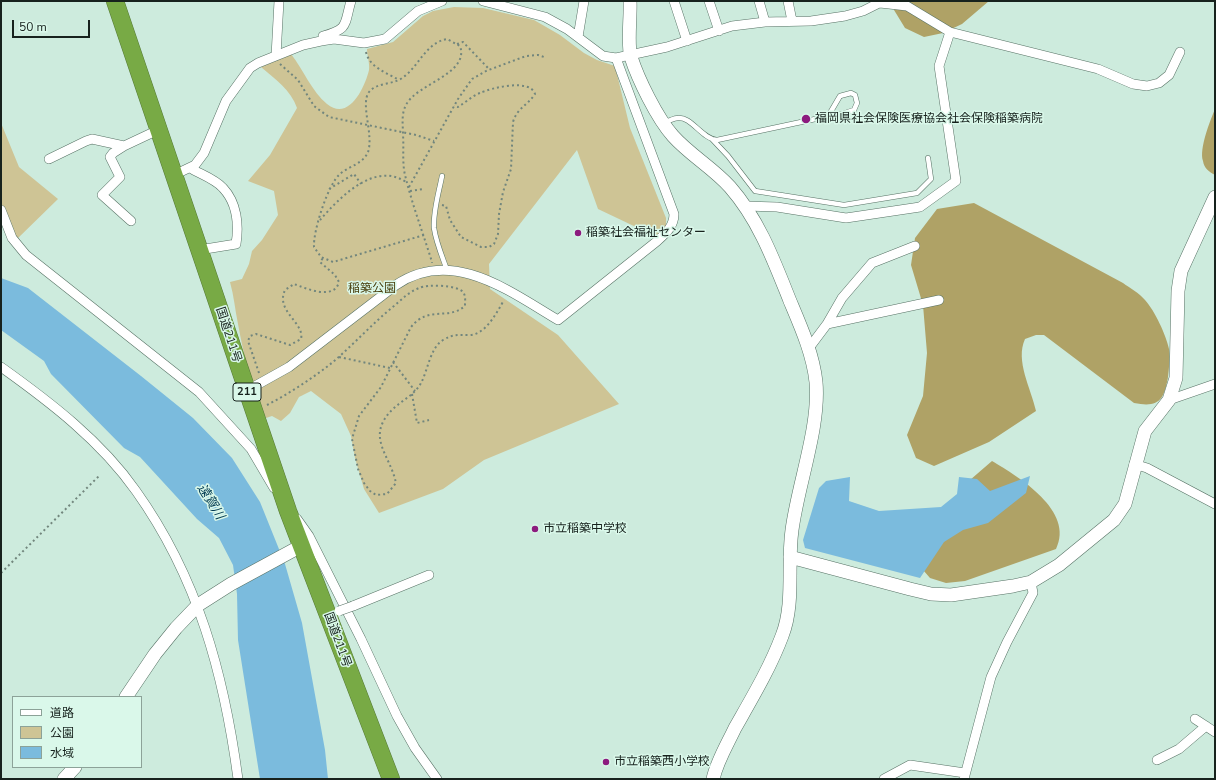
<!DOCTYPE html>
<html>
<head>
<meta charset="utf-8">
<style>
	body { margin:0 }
	#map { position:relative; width:1216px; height:780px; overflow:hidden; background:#cdebdd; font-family:"Nunito Sans","Noto Sans JP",sans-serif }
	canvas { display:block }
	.frame { position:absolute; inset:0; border:2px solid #17221d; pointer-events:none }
	.legend { position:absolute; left:12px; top:696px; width:130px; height:72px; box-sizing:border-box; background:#daf8ea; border:1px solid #8ca298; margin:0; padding:5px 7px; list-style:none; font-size:12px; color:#17221d }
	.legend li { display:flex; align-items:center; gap:8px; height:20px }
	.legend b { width:20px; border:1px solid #8ca298 }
	.scale { position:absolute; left:12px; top:20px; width:78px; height:18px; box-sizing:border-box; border:2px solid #17221d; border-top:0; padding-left:5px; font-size:12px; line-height:14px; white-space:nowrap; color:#17221d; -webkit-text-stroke:3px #daf8ea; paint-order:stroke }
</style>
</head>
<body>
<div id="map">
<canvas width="1216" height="780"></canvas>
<div class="frame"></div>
<ul class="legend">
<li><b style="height:5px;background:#fff"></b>道路</li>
<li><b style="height:11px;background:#cec495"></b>公園</li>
<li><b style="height:11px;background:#7bbbdd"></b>水域</li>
</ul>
<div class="scale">50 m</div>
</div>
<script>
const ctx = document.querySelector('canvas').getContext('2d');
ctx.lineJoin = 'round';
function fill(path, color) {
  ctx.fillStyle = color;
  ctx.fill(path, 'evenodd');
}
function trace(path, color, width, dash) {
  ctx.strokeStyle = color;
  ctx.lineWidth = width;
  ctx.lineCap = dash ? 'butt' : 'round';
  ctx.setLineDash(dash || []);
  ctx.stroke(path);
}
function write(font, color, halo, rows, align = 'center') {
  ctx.font = font + ' "Nunito Sans","Noto Sans JP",sans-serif';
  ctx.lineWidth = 3;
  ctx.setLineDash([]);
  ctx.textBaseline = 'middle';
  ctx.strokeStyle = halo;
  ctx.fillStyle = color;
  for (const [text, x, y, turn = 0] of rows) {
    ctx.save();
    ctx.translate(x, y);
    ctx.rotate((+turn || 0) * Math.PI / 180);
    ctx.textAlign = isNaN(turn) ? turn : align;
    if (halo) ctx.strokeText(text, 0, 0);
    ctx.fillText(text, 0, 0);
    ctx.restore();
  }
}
fill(new Path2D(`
	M 454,7 L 483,8 L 534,20 L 560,35 L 584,53 L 597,60 L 615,66 L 630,128 L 666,218 L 666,227 L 657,237 L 598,209 L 577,150 L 489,264 L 490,289 L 558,335 L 619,404 L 484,460 L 443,489 L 379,513 L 364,489 L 355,458 L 351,436 L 341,414 L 311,391 L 299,397 L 290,413 L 281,421 L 272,416 L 266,418 C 251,389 244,356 238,324 C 235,310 234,296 230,282 L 242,279 L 249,264 L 252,251 L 262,240 L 278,215 L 274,191 L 248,181 L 270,155 L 297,108 C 291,90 275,79 261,67 L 291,54 C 303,69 312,92 327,104 C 349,122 365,87 369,70 C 370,64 367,55 367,49 L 393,42 L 423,16 L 433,11 Z
	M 1,123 L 19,167 L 58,199 L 15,241 L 1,209 Z`), '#cec495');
fill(new Path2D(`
	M 893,1 L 989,1 L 962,24 L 943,33 L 924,37 L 905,28 L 894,10 Z
	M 1215,109 L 1215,175 C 1209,172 1204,168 1203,161 C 1199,149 1210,121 1215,109 Z
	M 974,203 L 1123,283 C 1130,288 1139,293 1145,300 C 1155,311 1166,335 1169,349 C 1170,358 1169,369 1168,377 C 1164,400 1159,408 1134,403 L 1044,335 L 1036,335 L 1025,339 C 1015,361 1031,388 1036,411 L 989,442 L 934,466 L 916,458 L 907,435 L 923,396 L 927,353 L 923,305 L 911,265 L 915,238 L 937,209 Z
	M 992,461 C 1019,477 1075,511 1056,549 L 965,581 L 946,583 L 930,578 L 917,563 L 970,480 Z`), '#afa266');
fill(new Path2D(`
	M 1,278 L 28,288 L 141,376 L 193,418 L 232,458 L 260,502 L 285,564 L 302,623 L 325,750 L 328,779 L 260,779 L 238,640 L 237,594 L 233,565 L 219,538 L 197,519 L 140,457 L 124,448 L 51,374 L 44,361 L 1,330 Z
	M 1030,476 L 1026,493 L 988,523 L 963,530 L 944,542 L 920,578 L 805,548 L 803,540 L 819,488 L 826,481 L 850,477 L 849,501 L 879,511 L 941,507 L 957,494 L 959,477 L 977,479 L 990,491 Z`), '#7bbbdd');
const lane = new Path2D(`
	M 665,122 C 669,121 674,118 678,118 C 691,116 702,139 717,140 L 820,118 L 830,113 L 840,96 L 851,93 L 855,95 L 857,103 L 854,110 L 842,114 L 820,118
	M 712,139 L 728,156 L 755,191 L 844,205 L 917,193 L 931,179 L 928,158
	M 442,176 C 439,192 433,211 434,228 C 436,242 442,256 447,270`);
const street = new Path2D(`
	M 483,1 L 545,17 L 567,29 L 603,56 L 616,58 L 667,47 L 732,26 L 765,22 L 811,21 L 845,16 L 863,11 L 883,1
	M 674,1 L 687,41
	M 709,1 L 719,31
	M 759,1 L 765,22
	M 788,1 L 792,21
	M 880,3 L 907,6 L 950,32 L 1098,69 L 1133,84 L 1147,86 L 1159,83 L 1169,75 L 1180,52
	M 323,36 C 349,29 344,25 351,1
	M 578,37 L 584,1
	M 276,56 L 279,1
	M 124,146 L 113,153 L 110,157 L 120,177 L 102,195 L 131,221
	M 49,159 L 86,141 L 92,139 L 124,146 L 158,130
	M 190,168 C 200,174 215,179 223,188 C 237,203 239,225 236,244 L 199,250
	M 174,175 L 195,165 L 204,153 L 226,101 L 250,68 L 258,63 L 303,45 L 321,41 L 334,39 L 364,43 L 385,39 L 418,11 L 442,1
	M 745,206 L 777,207 L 846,218 L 920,207 L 956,181 L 939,66 L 950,32
	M 1,210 L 12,238 L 26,255 L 199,392 L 251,449 L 274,488
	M 827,324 L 842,298 L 872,263 L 915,246
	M 809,348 L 827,324 L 939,300
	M 1,367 C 50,402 101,441 136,491 C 198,578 224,674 238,779
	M 246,391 L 289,367 L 396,285 C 452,247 509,291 558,320 L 656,242 C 665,234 674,227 674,214 L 616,58
	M 1169,400 L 1215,384
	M 1134,464 L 1147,468 L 1215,504
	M 297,519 L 309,536 L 361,639 L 397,716 L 415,748 L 437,779
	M 353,606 L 429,575
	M 1195,719 L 1215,732
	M 1157,760 L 1179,749 L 1206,726
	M 884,779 L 910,765 L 965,773
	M 964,779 L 991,677 L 1007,642 L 1033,593 L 1031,582`);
const secondary = new Path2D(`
	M 630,1 C 631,15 627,45 631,57 C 638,79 657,118 673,136 C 690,155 713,168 730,187 C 759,220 774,261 790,301 C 801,327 813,354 816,382 C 820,427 798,484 792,530 C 787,565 795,603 782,636 C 770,668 752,698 735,728 C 727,745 717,761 713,779
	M 790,557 L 910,589 L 931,594 L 951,595 L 1013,586 L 1031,582 L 1059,565 L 1114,520 L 1125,504 L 1145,431 L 1169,400 L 1176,378 L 1178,291 L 1181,271 L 1215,197
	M 126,697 L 155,654 L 176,628 L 198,605 L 231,584 L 301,546
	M 64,779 L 75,767`);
const highway = new Path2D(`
	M 115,1 L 288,511 L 391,779`);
trace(lane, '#577265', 5.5);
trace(street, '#577265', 10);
trace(secondary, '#577265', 14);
trace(highway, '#567a37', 18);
trace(new Path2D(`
	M 457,44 L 463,42 L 489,69
	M 366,52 C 369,67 387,73 399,80
	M 280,64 L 298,80 L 314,106 L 329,117 L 416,135 L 434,141
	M 409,187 L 458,99 L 472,79 L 486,71 L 526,56 L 538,55 L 544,57
	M 329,189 L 354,174 L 361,184
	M 410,191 L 424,189
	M 442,205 L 446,206 L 450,220 L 461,237 L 481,247 L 489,247 L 494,244 L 498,234 L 499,214 L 503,192 L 511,169 L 513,122 C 517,108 528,105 535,94 C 530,78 491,88 480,93 C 472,96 465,103 458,107 L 454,106
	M 320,220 C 340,197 375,161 406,182
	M 424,235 L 333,262 L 321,257 L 314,247 C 313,231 328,184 340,174 C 349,166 363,164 368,152 C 374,135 360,104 369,92 C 377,82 393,85 402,78 C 419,67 425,43 447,39 L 460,46 C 470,74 416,84 406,105 C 401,114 403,125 403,135 C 404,148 402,162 405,175 C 412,204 423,233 432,262 L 432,263
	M 339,357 L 390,368
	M 393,362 L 415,391
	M 259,373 L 248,341 L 250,336 L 256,334 L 290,345 L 301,339 C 305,323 275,311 285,290 L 294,284 C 305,288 334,301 339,282 L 335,275 L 320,262 L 323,258
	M 412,394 L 417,423 L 429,420
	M 267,405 C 290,393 313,378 333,362 C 354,344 373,323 394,306 C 402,299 409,292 419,288 C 427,284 457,285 463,292 C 466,296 465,301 465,306 C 447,321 429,305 411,327 L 381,387 L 359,416 L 352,439 L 358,469 L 364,483 L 370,491 L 376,495 L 387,494 L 396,483 C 390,454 364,436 394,408 C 403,400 415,394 421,383 C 428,370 430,348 443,340 C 453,334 459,335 469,335 C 486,335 497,312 504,300
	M 1,573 L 100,475`), '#72867d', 2, [2, 3]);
trace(lane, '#fff', 4.5);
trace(street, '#fff', 9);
trace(secondary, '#fff', 13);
trace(highway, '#78aa45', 17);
const streetBridge = new Path2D(`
	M 339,611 L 353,606`);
trace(streetBridge, '#577265', 10, []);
trace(streetBridge, '#fff', 9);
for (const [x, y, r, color] of [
	[806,119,5,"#8c1b7e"],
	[578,233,4,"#8c1b7e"],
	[535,529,4,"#8c1b7e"],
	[606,762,4,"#8c1b7e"]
]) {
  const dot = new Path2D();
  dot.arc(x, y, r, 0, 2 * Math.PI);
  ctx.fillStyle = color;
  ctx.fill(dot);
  trace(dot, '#daf8ea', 1.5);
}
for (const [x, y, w] of [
	[247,392,28]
]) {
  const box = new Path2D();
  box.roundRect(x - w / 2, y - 9, w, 18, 3);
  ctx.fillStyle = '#daf8ea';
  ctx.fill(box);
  trace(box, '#17221d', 1);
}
write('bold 11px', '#17221d', null, [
	["211",247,392]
]);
write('12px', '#17221d', '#daf8ea', [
	["福岡県社会保険医療協会社会保険稲築病院",815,119],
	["稲築社会福祉センター",586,233],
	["市立稲築中学校",543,529],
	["市立稲築西小学校",614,762]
], 'left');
write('12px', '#4b4110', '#daf8ea', [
	["稲築公園",372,289]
]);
write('12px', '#17221d', '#daf8ea', [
	["国道211号",228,335,72],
	["国道211号",337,640,70]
]);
write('italic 13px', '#003a51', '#daf8ea', [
	["遠賀川",210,502,58]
]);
</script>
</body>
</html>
